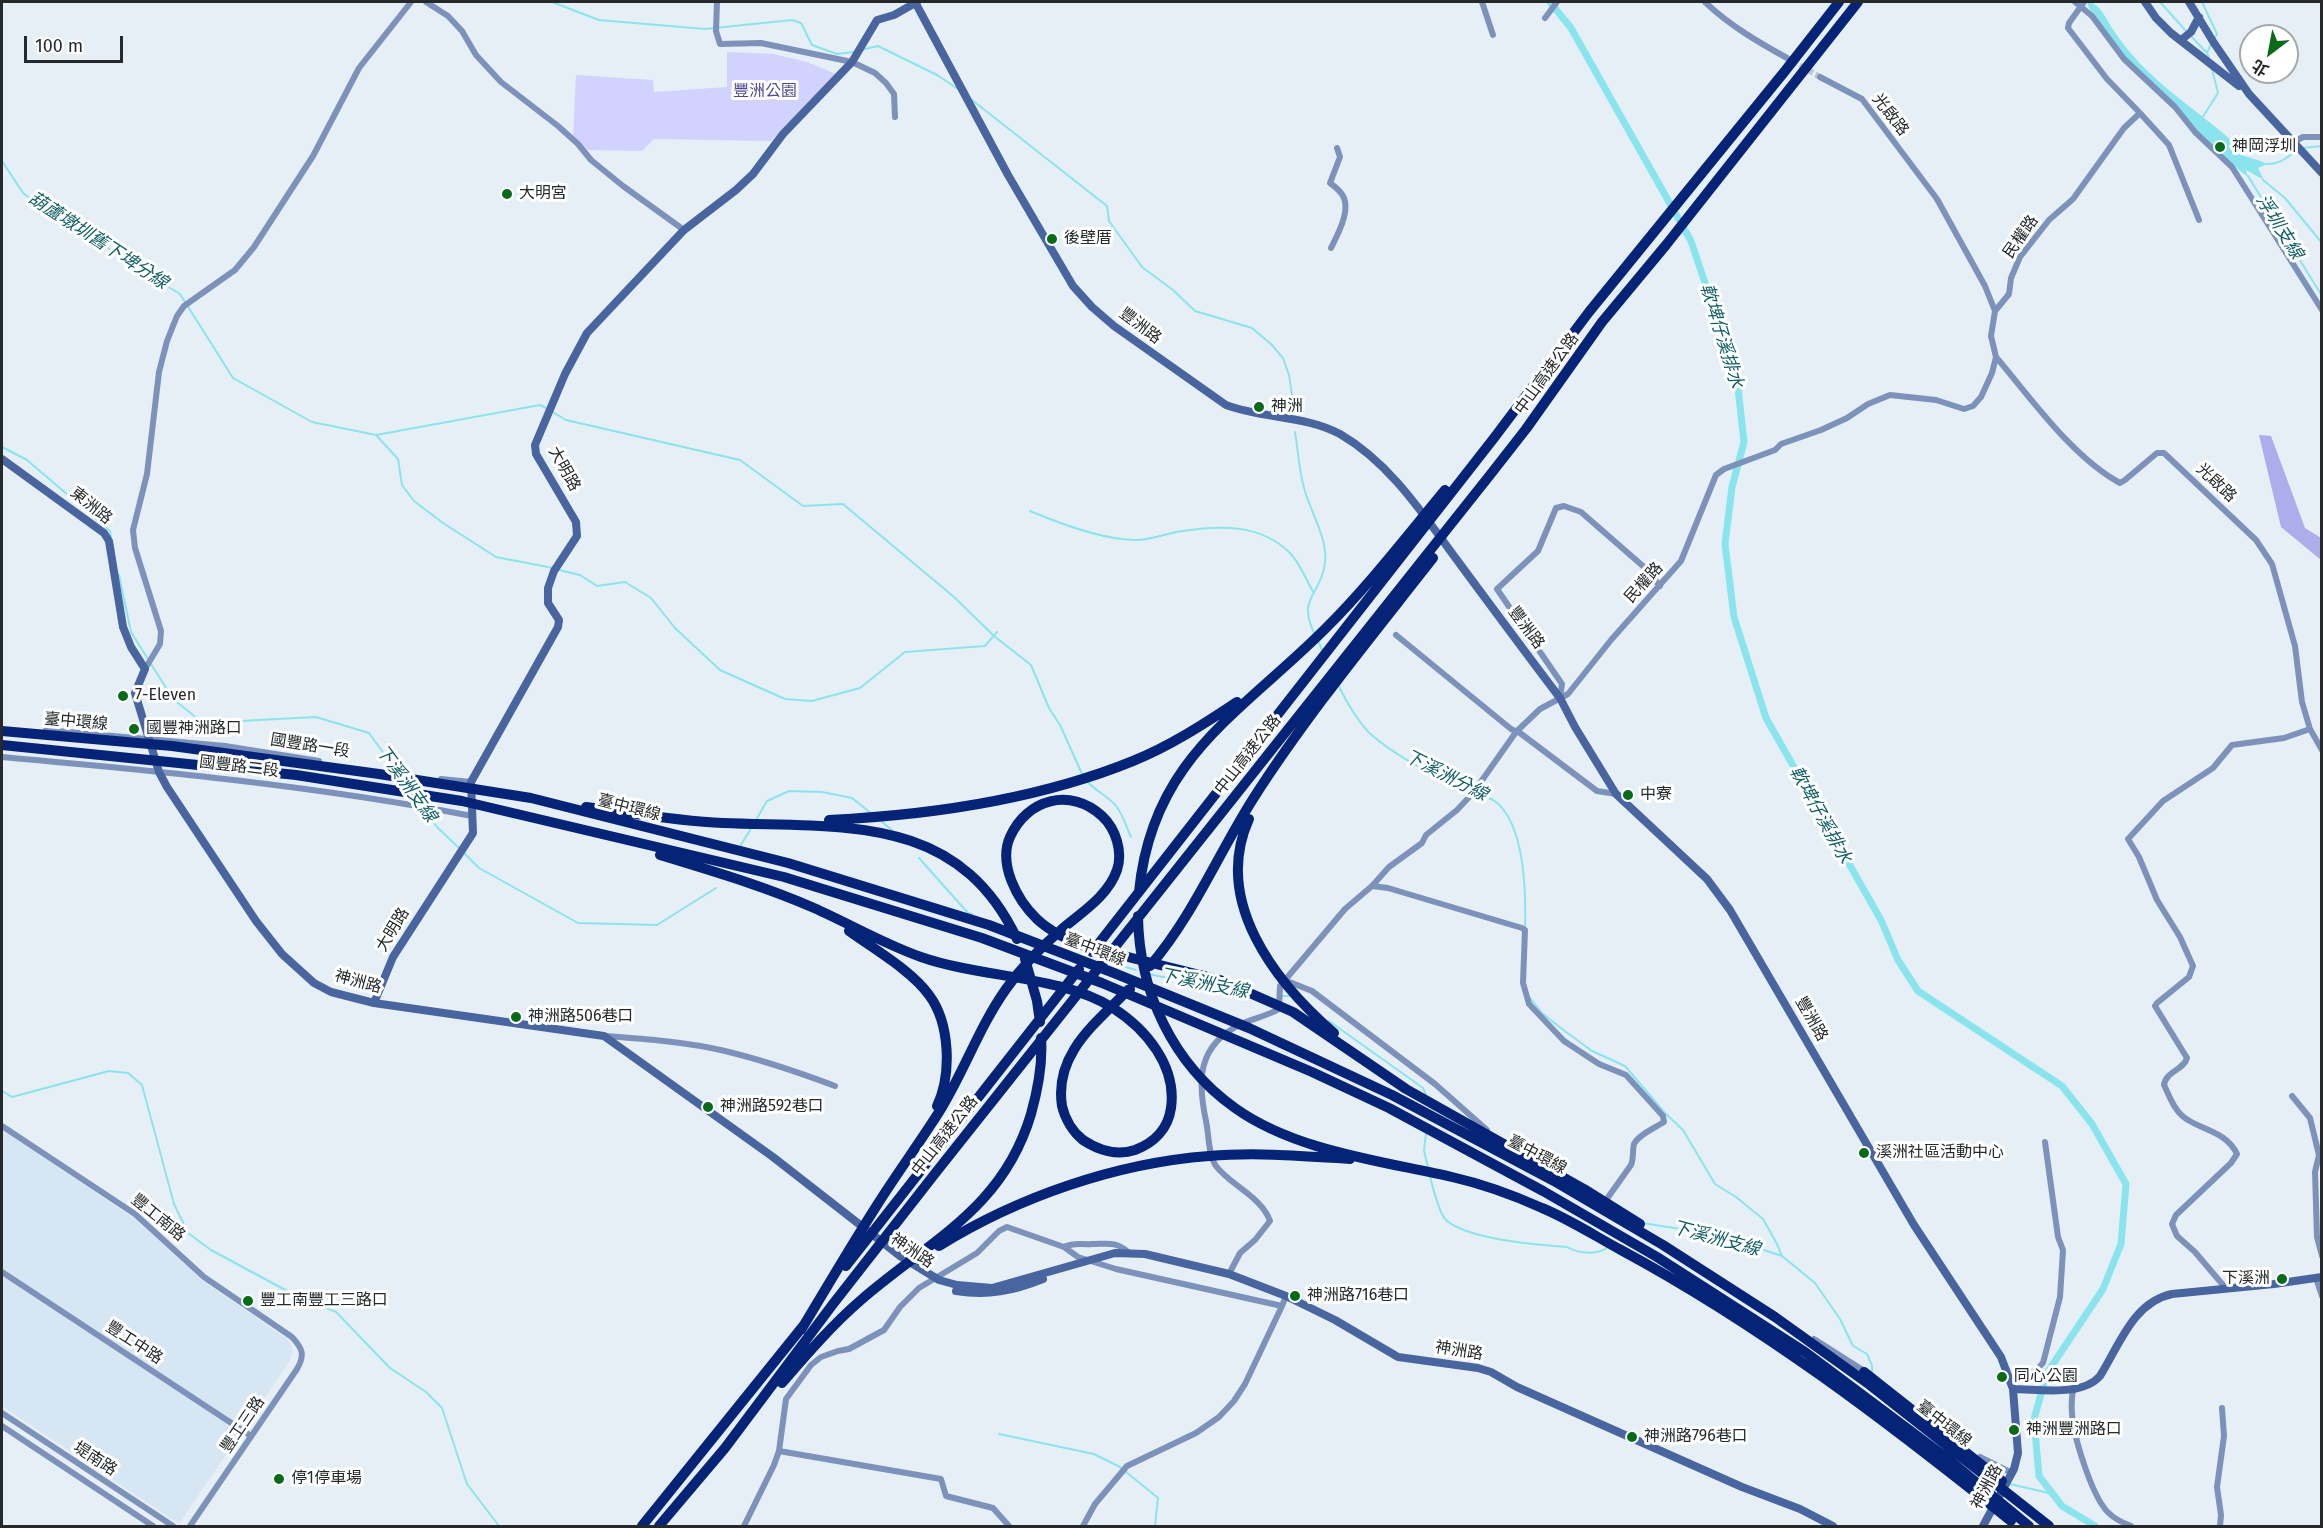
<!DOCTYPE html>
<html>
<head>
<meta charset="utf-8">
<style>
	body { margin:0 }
	#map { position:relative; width:2323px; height:1528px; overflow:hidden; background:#e6eff6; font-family:"Fira Sans","Noto Sans TC",sans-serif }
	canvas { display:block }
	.frame { position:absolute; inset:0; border:3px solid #25292b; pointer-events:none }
	.north { position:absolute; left:2239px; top:24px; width:60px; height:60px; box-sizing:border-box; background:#fff; border:2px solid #a8a9aa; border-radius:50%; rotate:212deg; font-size:16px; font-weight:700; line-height:24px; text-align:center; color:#25292b }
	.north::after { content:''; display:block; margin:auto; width:21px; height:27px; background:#086b17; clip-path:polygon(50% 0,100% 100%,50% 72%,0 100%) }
	.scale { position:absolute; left:24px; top:36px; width:99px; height:27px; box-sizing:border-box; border:3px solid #25292b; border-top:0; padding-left:8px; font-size:18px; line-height:21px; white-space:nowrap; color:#25292b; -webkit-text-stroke:4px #fff; paint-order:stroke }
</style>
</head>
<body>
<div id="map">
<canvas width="2323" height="1528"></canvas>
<div class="frame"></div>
<div class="north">北</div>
<div class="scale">100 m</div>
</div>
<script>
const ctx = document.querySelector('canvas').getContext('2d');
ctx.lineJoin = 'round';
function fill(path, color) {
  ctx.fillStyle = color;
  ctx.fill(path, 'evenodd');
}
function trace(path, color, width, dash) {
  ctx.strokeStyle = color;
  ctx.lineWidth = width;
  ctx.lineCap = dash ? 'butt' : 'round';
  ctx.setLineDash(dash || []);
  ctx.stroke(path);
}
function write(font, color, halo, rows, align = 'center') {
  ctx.font = font + ' "Fira Sans","Noto Sans TC",sans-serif';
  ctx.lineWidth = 6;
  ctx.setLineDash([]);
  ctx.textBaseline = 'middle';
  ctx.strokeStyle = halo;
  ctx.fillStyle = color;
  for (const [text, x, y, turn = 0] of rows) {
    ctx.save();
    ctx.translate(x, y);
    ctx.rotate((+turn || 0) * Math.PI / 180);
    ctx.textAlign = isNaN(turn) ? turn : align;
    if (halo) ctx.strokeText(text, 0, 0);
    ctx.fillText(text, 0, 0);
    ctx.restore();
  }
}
fill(new Path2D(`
	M 2,1130 L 135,1219 L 203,1281 L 287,1339 L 291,1345 L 293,1352 L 289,1362 L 179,1524 L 2,1406 Z`), '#d7e6f3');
fill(new Path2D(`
	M 727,52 L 773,54 L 807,62 L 836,74 L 771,141 L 654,139 L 642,151 L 588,150 L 573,137 L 576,75 L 653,80 L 654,92 L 727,87 Z`), '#d1d2fe');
fill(new Path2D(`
	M 2259,435 L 2271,436 L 2305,528 L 2321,538 L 2321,560 L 2281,527 Z`), '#acadea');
fill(new Path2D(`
	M 2087,2 C 2100,2 2107,21 2114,31 C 2146,79 2187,102 2230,139 C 2235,159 2253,156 2267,164 L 2258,168 L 2264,180 L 2246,170 L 2248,177 L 2239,170 L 2125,60 L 2089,8 Z`), '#8ae4ed');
trace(new Path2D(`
	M 552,2 L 599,20 L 705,29 L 792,20 L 801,23 L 812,45 L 837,54 L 853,52
	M 2160,2 L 2186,31
	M 2202,2 L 2217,34 L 2214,39
	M 2190,35 L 2207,53
	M 861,50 L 878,46 L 937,75 L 958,89
	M 2209,58 L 2207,53 L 2211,44
	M 972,100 L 1107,206 L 1109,221 L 1142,267 L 1173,290 L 1195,311 L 1252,328 L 1271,344 L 1283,358 L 1289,375 L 1294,409
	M 2202,118 L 2218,93 L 2212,69
	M 2302,148 L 2322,146
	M 2,161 L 23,193 L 54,216 L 87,232 L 128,263 L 180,294 L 233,378 L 312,422 L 376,435 L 398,459 L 402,485 L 414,501 L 443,523 L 496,557 L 553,568
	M 2265,164 C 2279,165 2286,158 2298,150
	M 2248,176 L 2322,296
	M 2263,180 L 2285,198 L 2322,243
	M 551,411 L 566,420 L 740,460 L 803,506 L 843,504 L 954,597 L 994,636 L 1031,665 L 1049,708 L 1060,725 L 1083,776
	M 1295,432 C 1298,450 1299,470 1304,488 C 1310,511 1328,538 1325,563 C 1321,596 1297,596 1314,633
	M 376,435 L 540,405 L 546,408
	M 2,447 L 27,460 L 110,531 L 111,537
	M 1030,511 C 1061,524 1103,540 1136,540 C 1151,540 1167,533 1182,531 C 1220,525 1261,524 1290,553 C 1300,563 1306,580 1314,593
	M 559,570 L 580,575 L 597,586 L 625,582 L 651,598 L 675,628 L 720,670 L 785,699 L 812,701 L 860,688 L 905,652 L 985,646 L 997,632
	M 119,575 L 131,632 L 148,659
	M 1318,641 L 1323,652
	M 151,664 L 173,699 L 203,723 L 316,717 L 369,733 L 398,773
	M 1338,684 C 1345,700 1361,727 1374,737 C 1397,756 1427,772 1454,784 C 1465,789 1487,795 1496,802 C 1525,826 1526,894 1525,929
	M 1086,780 C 1095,791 1108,796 1116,806 C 1124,816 1126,827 1131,837
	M 424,809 L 437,827 L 460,849
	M 756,820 L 767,801 L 789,791 L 822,792 L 852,798 L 872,814
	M 881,821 L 893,831
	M 739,848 L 752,827
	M 464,853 L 479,868 L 578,923 L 657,925 L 716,888
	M 919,858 L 968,913 L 972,914
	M 1109,962 L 1136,970
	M 1149,974 L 1237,993
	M 1280,996 L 1292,996
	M 1530,998 L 1542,1013 L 1562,1029 L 1592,1051 L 1625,1066 L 1665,1113 L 1683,1130 L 1715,1184 L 1736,1197 L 1763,1219 L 1777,1244 L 1782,1256
	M 1329,1021 L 1423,1088 L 1426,1095
	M 2,1091 L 12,1097 L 109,1071 L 128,1073 L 142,1085 L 174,1204 L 188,1233 L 211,1250 L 289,1292 L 336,1312 L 390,1368 L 426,1392 L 442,1408 L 467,1484 L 499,1526
	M 1426,1133 L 1424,1150 L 1428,1168
	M 1430,1177 C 1433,1187 1439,1214 1446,1220 C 1467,1239 1538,1245 1567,1247 C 1579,1254 1598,1255 1608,1247
	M 1642,1223 L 1700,1232 L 1744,1248 L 1764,1250 L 1782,1256 L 1815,1283 L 1840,1319 L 1853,1346 L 1867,1354 L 1872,1366 L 1872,1373
	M 999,1434 L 1094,1454 L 1120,1467 L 1158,1498 L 1155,1526
	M 2010,1484 L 2053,1494`), '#8ae4ed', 2);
trace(new Path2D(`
	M 1550,2 L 1571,28 L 1691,241 L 1737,379 L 1744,442 L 1732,487 L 1725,544 L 1734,617 L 1766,718 L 1881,920 L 1898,960 L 1918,991 L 2062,1086 L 2092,1124 L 2126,1184 L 2121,1244 L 2103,1289 L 2047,1373 L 2034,1419 L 2039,1476 L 2062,1506 L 2095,1526`), '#8ae4ed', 7);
trace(new Path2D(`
	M 1792,61 L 1820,77`), '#bfc7cd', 6, [6, 3]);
trace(new Path2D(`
	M 426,2 L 448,16 L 462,31 L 476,55 L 501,82 L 558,126 L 578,144 L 591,160 L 623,186 L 684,230
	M 717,2 L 716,31 L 720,44 L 761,43 L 852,62 L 875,73 L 886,83 L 894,94 L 895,117
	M 1482,2 L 1493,35
	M 1705,2 C 1729,25 1758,42 1787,58
	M 2075,2 L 2092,16 L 2124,59 L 2175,107 L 2195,132 L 2232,167 L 2322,310
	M 1545,18 L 1557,2
	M 1820,77 L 1862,99 L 1937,199 L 1985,286 L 1995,311
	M 2140,113 L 2169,145 L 2199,220
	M 2292,143 L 2303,137 L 2322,137
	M 1331,248 C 1338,234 1353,207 1341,193 C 1338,189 1334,186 1330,183 L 1340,157 L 1337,148
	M 1996,357 C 2031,398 2072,457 2120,483 L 2125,480 L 2157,453 L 2164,453 L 2256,540 L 2272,564 L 2295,646 L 2302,702 L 2310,729 L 2322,750
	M 1396,635 L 1511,729 L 1520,733 L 1597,791 L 1616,794
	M 145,669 L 160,644 L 161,631 L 135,548 L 133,530 L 147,474 L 159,372 L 167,341 L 177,316 L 184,306 L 235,270 L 254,247 L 313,156 L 359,68 L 411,2
	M 1560,698 L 1562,684 L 1497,589 L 1538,551 L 1556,508 L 1564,506 L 1581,512 L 1644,567 L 1660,586
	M 46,730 L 225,746 L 319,761
	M 2,757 C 159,771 317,786 472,816
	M 441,779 L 471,782
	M 1372,886 L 1388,888 L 1522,928 L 1525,930 L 1523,983 L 1529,1004 L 1564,1041 L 1599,1064 L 1626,1075 L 1663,1116 L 1664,1122 C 1656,1127 1638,1135 1634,1144 C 1632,1151 1634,1158 1631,1165 L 1604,1203
	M 1287,981 L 1312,991 L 1435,1084 L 1487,1130
	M 605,1036 C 645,1039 686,1042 725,1051 C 762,1060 798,1072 835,1086
	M 2292,1096 L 2310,1118 L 2319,1155 L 2315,1172 L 2317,1237 L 2322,1256
	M 2,1126 L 135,1214 L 204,1277 L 292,1337 C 303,1349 305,1355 297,1369 L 190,1526
	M 1064,1247 C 1075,1242 1082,1245 1092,1244 C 1107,1244 1116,1241 1128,1252
	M 2,1272 L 251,1436
	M 1229,1274 L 1240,1253 L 1255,1240 L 1270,1221 C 1262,1197 1230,1185 1216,1166 C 1208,1155 1209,1134 1206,1121 C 1197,1079 1198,1045 1241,1024 C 1254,1018 1267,1016 1279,1009 L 1280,986 L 1345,909 L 1372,886 L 1389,867 L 1422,843 L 1426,835 L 1457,810 L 1473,793 L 1516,732 L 1540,709 L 1568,694 L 1611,640 L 1681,561 L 1716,475 L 1724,469 L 1775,450 L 1781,444 L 1821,430 L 1847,418 L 1868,404 L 1890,395 L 1936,400 L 1964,409 L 1973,406 L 1981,397 L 1992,373 L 1996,357 L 1991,336 L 1995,311 L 2009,294 L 2011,278 L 2020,257 L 2049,220 L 2073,199 L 2124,128 L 2140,113 L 2107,79 L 2068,28 L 2069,23 L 2084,2
	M 2316,1278 L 2322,1296
	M 2223,1289 L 2223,1285 L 2195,1252 L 2177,1236 L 2172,1224 L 2176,1215 L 2231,1163 L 2237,1154 C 2227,1133 2206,1131 2188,1120 C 2175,1113 2170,1097 2164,1085 C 2166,1071 2183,1071 2187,1058 L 2155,1006 L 2157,1003 L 2189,977 L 2193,966 L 2180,937 L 2157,900 L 2139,857 L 2128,839 L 2163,801 L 2213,768 L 2232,745 L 2284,738 L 2310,729
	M 1814,1339 L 1866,1372
	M 2011,1381 L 2036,1370 L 2043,1363 L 2060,1297 L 2063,1250 L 2058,1237 L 2045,1142
	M 2073,1389 C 2072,1397 2071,1405 2072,1413 C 2073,1435 2093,1502 2111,1515 C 2116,1520 2124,1523 2131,1526
	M 2,1413 L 173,1526
	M 2,1426 L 153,1526
	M 779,1451 L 941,1479 L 946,1496 L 993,1508 L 1009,1526
	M 1980,1457 L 2012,1473
	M 744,1526 L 774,1465 L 779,1451 L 786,1399 L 811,1365 L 821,1357 L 838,1351 L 849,1349 L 884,1330 L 900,1307 L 919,1288 L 977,1253 L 999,1231 L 1007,1227 L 1064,1247 L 1078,1257 L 1116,1269 L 1282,1306 L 1286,1296
	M 1083,1526 L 1095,1504 L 1127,1466 L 1196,1433 L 1219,1417 L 1234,1401 L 1245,1384 L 1282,1306
	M 2220,1526 L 2221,1515 L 2217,1487 L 2224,1436 L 2222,1408`), '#7d92bb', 6);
trace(new Path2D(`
	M 915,2 L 1008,175 L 1073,286 L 1092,307 L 1114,326 L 1226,405 C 1263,419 1305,415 1340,434 C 1390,463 1423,514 1457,560 C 1491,606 1525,652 1560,698 L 1575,727 L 1616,794 L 1707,879 L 1730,910 L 1914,1225 L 2001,1357 L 2013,1389 L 2018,1453 L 2014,1469 L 1983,1526
	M 2145,2 L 2156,18 L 2171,33 L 2239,86
	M 2189,2 L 2214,43 L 2249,94 L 2322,173
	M 2181,40 L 2191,32 L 2199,17
	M 2,459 L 104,533 L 109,541 L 123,627 L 131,647 L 145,669 L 135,693 L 159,772 L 167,787 L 256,921 L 282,954 L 314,983 L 331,992 L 374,1003 L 604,1036 L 773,1157 L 900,1256 L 939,1280 L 957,1285 L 992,1288 L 1115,1253 L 1145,1254 L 1229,1274 L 1286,1296 L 1335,1320 L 1398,1357 L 1478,1368 L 1491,1372 L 1517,1387 L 1742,1487 L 1800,1509 L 1833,1526
	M 374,1003 L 393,957 L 473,833 L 471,782 L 558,627 L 559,620 L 548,603 L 548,588 L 554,571 L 577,536 L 576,522 L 536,454 L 535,445 L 565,374 L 587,333 L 684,230 L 736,190 L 753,174 L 783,134 L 852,62 L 877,20 L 894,15 L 917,2
	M 956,1291 C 988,1296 1013,1291 1043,1279
	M 2013,1389 C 2039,1389 2082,1397 2100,1376 C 2119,1346 2133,1302 2172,1294 L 2274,1284 L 2322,1277`), '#4965a0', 8);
trace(new Path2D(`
	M 2,731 L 172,746 L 379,774 L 531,798 L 788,863 L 989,925 L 1114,973 L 1249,1028 L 1392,1095 L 1554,1181 L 1663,1245 L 1775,1317 L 1870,1385 L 2049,1526
	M 2,745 L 296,775 L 462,801 L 784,877 L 982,938 L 1102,983 L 1312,1072 L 1389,1108 L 1543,1191 L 1657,1257 L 1805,1352 L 1948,1459 L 2029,1526
	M 586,807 C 631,813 677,821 723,823 C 840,828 957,812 1017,939
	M 1249,819 C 1212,901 1275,982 1334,1033
	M 829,820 C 932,815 1037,800 1133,761 C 1170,746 1204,724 1237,702
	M 660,855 C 712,871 764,886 814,908 C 850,924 884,944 921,957 C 981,978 1060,975 1113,1008 C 1146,1029 1177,1066 1171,1108 C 1168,1129 1154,1143 1135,1150 C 1117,1156 1098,1150 1083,1140 C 1073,1132 1065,1119 1062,1106 C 1054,1054 1095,1024 1128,990 L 1130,989
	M 1139,892 C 1152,758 1240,714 1326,628 C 1369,585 1406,537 1445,490
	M 1138,916 C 1139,992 1173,1064 1235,1108 C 1295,1151 1382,1161 1452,1177 C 1483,1184 1513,1195 1542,1208 C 1569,1219 1595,1236 1621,1250 C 1762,1326 1886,1421 2011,1521
	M 849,931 C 874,949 912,971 929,995 C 950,1023 952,1074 937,1106
	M 1092,952 L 1494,438 L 1589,312 L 1785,71 L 1839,2
	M 1025,959 L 1037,1001 L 1040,1022
	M 1150,966 C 1193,916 1218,854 1253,799 C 1306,716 1372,636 1433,558
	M 939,1246 C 1018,1197 1116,1163 1209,1156 C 1256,1152 1304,1156 1350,1159
	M 846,1266 L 1079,969
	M 801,1330 C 827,1287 852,1244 879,1202 C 898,1172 920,1142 939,1112 C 964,1072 979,1027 1006,989 C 1022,966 1041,947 1062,929 C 1082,912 1108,896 1117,870 C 1123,852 1116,829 1102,816 C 1070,787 1027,799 1010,837 C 998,864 1017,900 1037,919 C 1051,932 1070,941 1088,947 L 1220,980 L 1293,1012 L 1406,1089 L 1584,1189 L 1640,1224
	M 1864,1372 L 2002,1481
	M 782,1383 C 807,1354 832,1325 861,1300 C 930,1240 1003,1209 1031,1114 C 1038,1089 1043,1064 1041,1038
	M 642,1526 L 804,1325
	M 659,1526 L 725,1448 L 833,1304 L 937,1171 L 1490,475 L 1526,429 L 1602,322 L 1666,245 L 1858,2`), '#052478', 10);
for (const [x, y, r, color] of [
	[2220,147,6,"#086b17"],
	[507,194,6,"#086b17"],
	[1052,239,6,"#086b17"],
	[1259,407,6,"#086b17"],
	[123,696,6,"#086b17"],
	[134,729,6,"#086b17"],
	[1628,795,6,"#086b17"],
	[516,1017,6,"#086b17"],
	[708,1107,6,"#086b17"],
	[1864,1153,6,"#086b17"],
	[2282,1279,6,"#086b17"],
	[1295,1296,6,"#086b17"],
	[248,1301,6,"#086b17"],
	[2002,1377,6,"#086b17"],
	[2014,1430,6,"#086b17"],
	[1632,1437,6,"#086b17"],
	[279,1479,6,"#086b17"]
]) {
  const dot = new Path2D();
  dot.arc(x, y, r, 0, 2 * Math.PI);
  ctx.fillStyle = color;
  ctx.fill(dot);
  trace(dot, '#fff', 2);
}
write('16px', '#4f4a94', '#fff', [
	["豐洲公園",765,92]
]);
write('16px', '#25292b', '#fff', [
	["光啟路",1890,115,52],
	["民權路",2021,237,-55],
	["豐洲路",1140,326,37],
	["中山高速公路",1547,374,-54],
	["大明路",564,469,61],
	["光啟路",2216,483,43],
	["東洲路",91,506,39],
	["民權路",1644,583,-48],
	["豐洲路",1526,628,53],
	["臺中環線",76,722,5],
	["國豐路一段",310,746,9],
	["中山高速公路",1248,755,-52],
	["國豐路二段",239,767,7],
	["臺中環線",629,808,14],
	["大明路",393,930,-59],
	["臺中環線",1095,950,21],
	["神洲路",358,982,15],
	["豐洲路",1811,1019,60],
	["中山高速公路",945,1136,-52],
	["臺中環線",1537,1155,28],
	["豐工南路",158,1218,39],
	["神洲路",912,1251,34],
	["豐工中路",134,1343,33],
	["神洲路",1459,1351,9],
	["臺中環線",1944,1424,38],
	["豐工三路",243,1425,-56],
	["堤南路",95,1459,33],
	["神洲路",1987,1487,-62]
]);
write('16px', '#25292b', '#fff', [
	["神岡浮圳",2232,147],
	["大明宮",519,194],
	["後壁厝",1064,239],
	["神洲",1271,407],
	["7-Eleven",135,696],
	["國豐神洲路口",146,729],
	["中寮",1640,795],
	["神洲路506巷口",528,1017],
	["神洲路592巷口",720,1107],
	["溪洲社區活動中心",1876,1153],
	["下溪洲",2270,1279,"right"],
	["神洲路716巷口",1307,1296],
	["豐工南豐工三路口",260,1301],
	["同心公園",2014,1377],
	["神洲豐洲路口",2026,1430],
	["神洲路796巷口",1644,1437],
	["停1停車場",291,1479]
], 'left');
write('italic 18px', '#146067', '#fff', [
	["浮圳支線",2279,227,58],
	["葫蘆墩圳舊下埤分線",98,241,33],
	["軟埤仔溪排水",1721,336,73],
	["下溪洲分線",1446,776,27],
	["下溪洲支線",406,784,54],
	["軟埤仔溪排水",1820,815,61],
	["下溪洲支線",1204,984,11],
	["下溪洲支線",1716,1239,15]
]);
</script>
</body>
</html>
